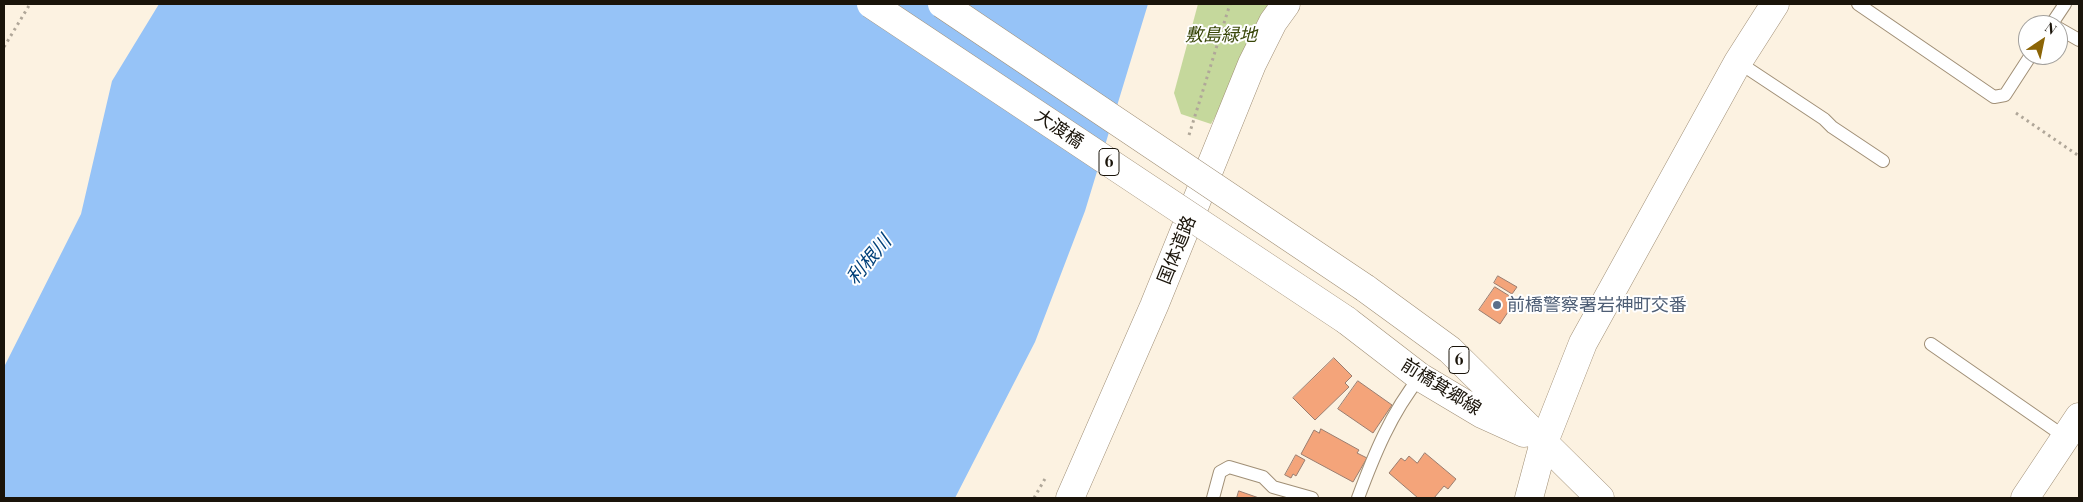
<!DOCTYPE html>
<html>
<head>
<meta charset="utf-8">
<style>
	body { margin:0 }
	#map { position:relative; width:2083px; height:502px; overflow:hidden; background:#fcf2e1; font-family:"Playfair Display",serif }
	canvas { display:block }
	.frame { position:absolute; inset:0; border:5px solid #1a140a; pointer-events:none }
	.north { position:absolute; left:2018px; top:15px; width:50px; height:50px; box-sizing:border-box; background:#fff; border:1px solid #a3a19d; border-radius:50%; rotate:34deg; font-size:14px; font-weight:700; line-height:20px; text-align:center; color:#1a140a }
	.north::after { content:''; display:block; margin:auto; width:18px; height:22px; background:#8c6506; clip-path:polygon(50% 0,100% 100%,50% 72%,0 100%) }
</style>
</head>
<body>
<div id="map">
<canvas width="2083" height="502"></canvas>
<div class="frame"></div>
<div class="north">N</div>
</div>
<script>
const ctx = document.querySelector('canvas').getContext('2d');
ctx.lineJoin = 'round';
function fill(path, color) {
  ctx.fillStyle = color;
  ctx.fill(path, 'evenodd');
}
function trace(path, color, width, dash) {
  ctx.strokeStyle = color;
  ctx.lineWidth = width;
  ctx.lineCap = dash ? 'butt' : 'round';
  ctx.setLineDash(dash || []);
  ctx.stroke(path);
}
function write(font, color, halo, rows, align = 'center') {
  ctx.font = font + ' "Playfair Display","Noto Sans JP",serif';
  ctx.lineWidth = 4;
  ctx.setLineDash([]);
  ctx.textBaseline = 'middle';
  ctx.strokeStyle = halo;
  ctx.fillStyle = color;
  for (const [text, x, y, turn = 0] of rows) {
    ctx.save();
    ctx.translate(x, y);
    ctx.rotate((+turn || 0) * Math.PI / 180);
    ctx.textAlign = isNaN(turn) ? turn : align;
    if (halo) ctx.strokeText(text, 0, 0);
    ctx.fillText(text, 0, 0);
    ctx.restore();
  }
}
fill(new Path2D(`
	M 1198,4 L 1269,4 L 1223,103 L 1211,124 L 1181,114 L 1174,93 Z`), '#c5d89c');
fill(new Path2D(`
	M 159,4 L 1148,4 L 1085,211 L 1035,342 L 955,498 L 4,498 L 4,367 L 81,214 L 112,81 Z`), '#96c3f7');
const building = new Path2D(`
	M 1498,276 L 1517,287 L 1512,294 L 1494,283 Z
	M 1495,287 L 1516,300 L 1500,324 L 1479,310 Z
	M 1334,358 L 1352,376 L 1345,383 L 1349,387 L 1315,420 L 1293,398 Z
	M 1358,381 L 1392,405 L 1373,433 L 1338,409 Z
	M 1321,429 L 1359,450 L 1357,453 L 1367,458 L 1353,482 L 1301,454 L 1314,430 L 1319,433 Z
	M 1425,453 L 1456,479 L 1448,489 L 1444,486 L 1434,498 L 1418,498 L 1389,473 L 1401,458 L 1405,461 L 1409,456 L 1417,463 Z
	M 1296,455 L 1305,460 L 1296,476 L 1293,474 L 1291,478 L 1285,475 Z
	M 1239,491 L 1259,498 L 1237,498 Z`);
fill(building, '#f4a47a');
trace(building, '#9a7d6f', 1);
const lane = new Path2D(`
	M 1858,4 L 1994,97 L 2005,95 L 2031,55
	M 2051,25 L 2065,4
	M 2058,28 L 2079,40
	M 1738,62 L 1824,119 L 1832,127 L 1883,161
	M 1931,344 L 2065,437
	M 1213,498 L 1220,472 L 1229,467 L 1263,477 L 1273,487 L 1312,498
	M 1358,498 C 1374,455 1391,413 1420,377`);
const secondary = new Path2D(`
	M 1070,498 L 1154,306 L 1252,64 L 1273,22 L 1286,4
	M 1529,498 L 1544,442 L 1583,343 L 1738,62 L 1775,4
	M 2025,498 L 2079,417`);
const primary = new Path2D(`
	M 1365,288 L 1450,350 L 1600,498
	M 1346,320 L 1420,377 L 1482,414 L 1524,433`);
trace(lane, '#a08f76', 14);
trace(secondary, '#a08f76', 29);
trace(primary, '#a08f76', 29);
trace(new Path2D(`
	M 4,47 L 30,4
	M 2016,113 L 2079,156
	M 1189,135 L 1230,4
	M 1034,498 L 1046,477`), '#b0a799', 3, [2.5, 4]);
trace(lane, '#fff', 12);
trace(secondary, '#fff', 28);
trace(primary, '#fff', 28);
const primaryBridge = new Path2D(`
	M 871,4 L 1346,320
	M 942,4 L 1365,288`);
trace(primaryBridge, '#a08f76', 29, []);
trace(primaryBridge, '#fff', 28);
for (const [x, y, r, color] of [
	[1497,305,5,"#5c6f8a"]
]) {
  const dot = new Path2D();
  dot.arc(x, y, r, 0, 2 * Math.PI);
  ctx.fillStyle = color;
  ctx.fill(dot);
  trace(dot, '#fff', 2);
}
for (const [x, y, w] of [
	[1109,162,20],
	[1459,360,20]
]) {
  const box = new Path2D();
  box.roundRect(x - w / 2, y - 13.5, w, 27, 4);
  ctx.fillStyle = '#fff';
  ctx.fill(box);
  trace(box, '#1a140a', 1);
}
write('bold 16px', '#1a140a', null, [
	["6",1109,162],
	["6",1459,360]
]);
write('italic 18px', '#394709', '#fff', [
	["敷島緑地",1221,35]
]);
write('18px', '#1a140a', '#fff', [
	["大渡橋",1059,129,34],
	["国体道路",1177,250,-68],
	["前橋箕郷線",1441,387,32]
]);
write('18px', '#4e5e75', '#fff', [
	["前橋警察署岩神町交番",1507,305]
], 'left');
write('italic 19px', '#014079', '#fff', [
	["利根川",869,260,-50]
]);
</script>
</body>
</html>
